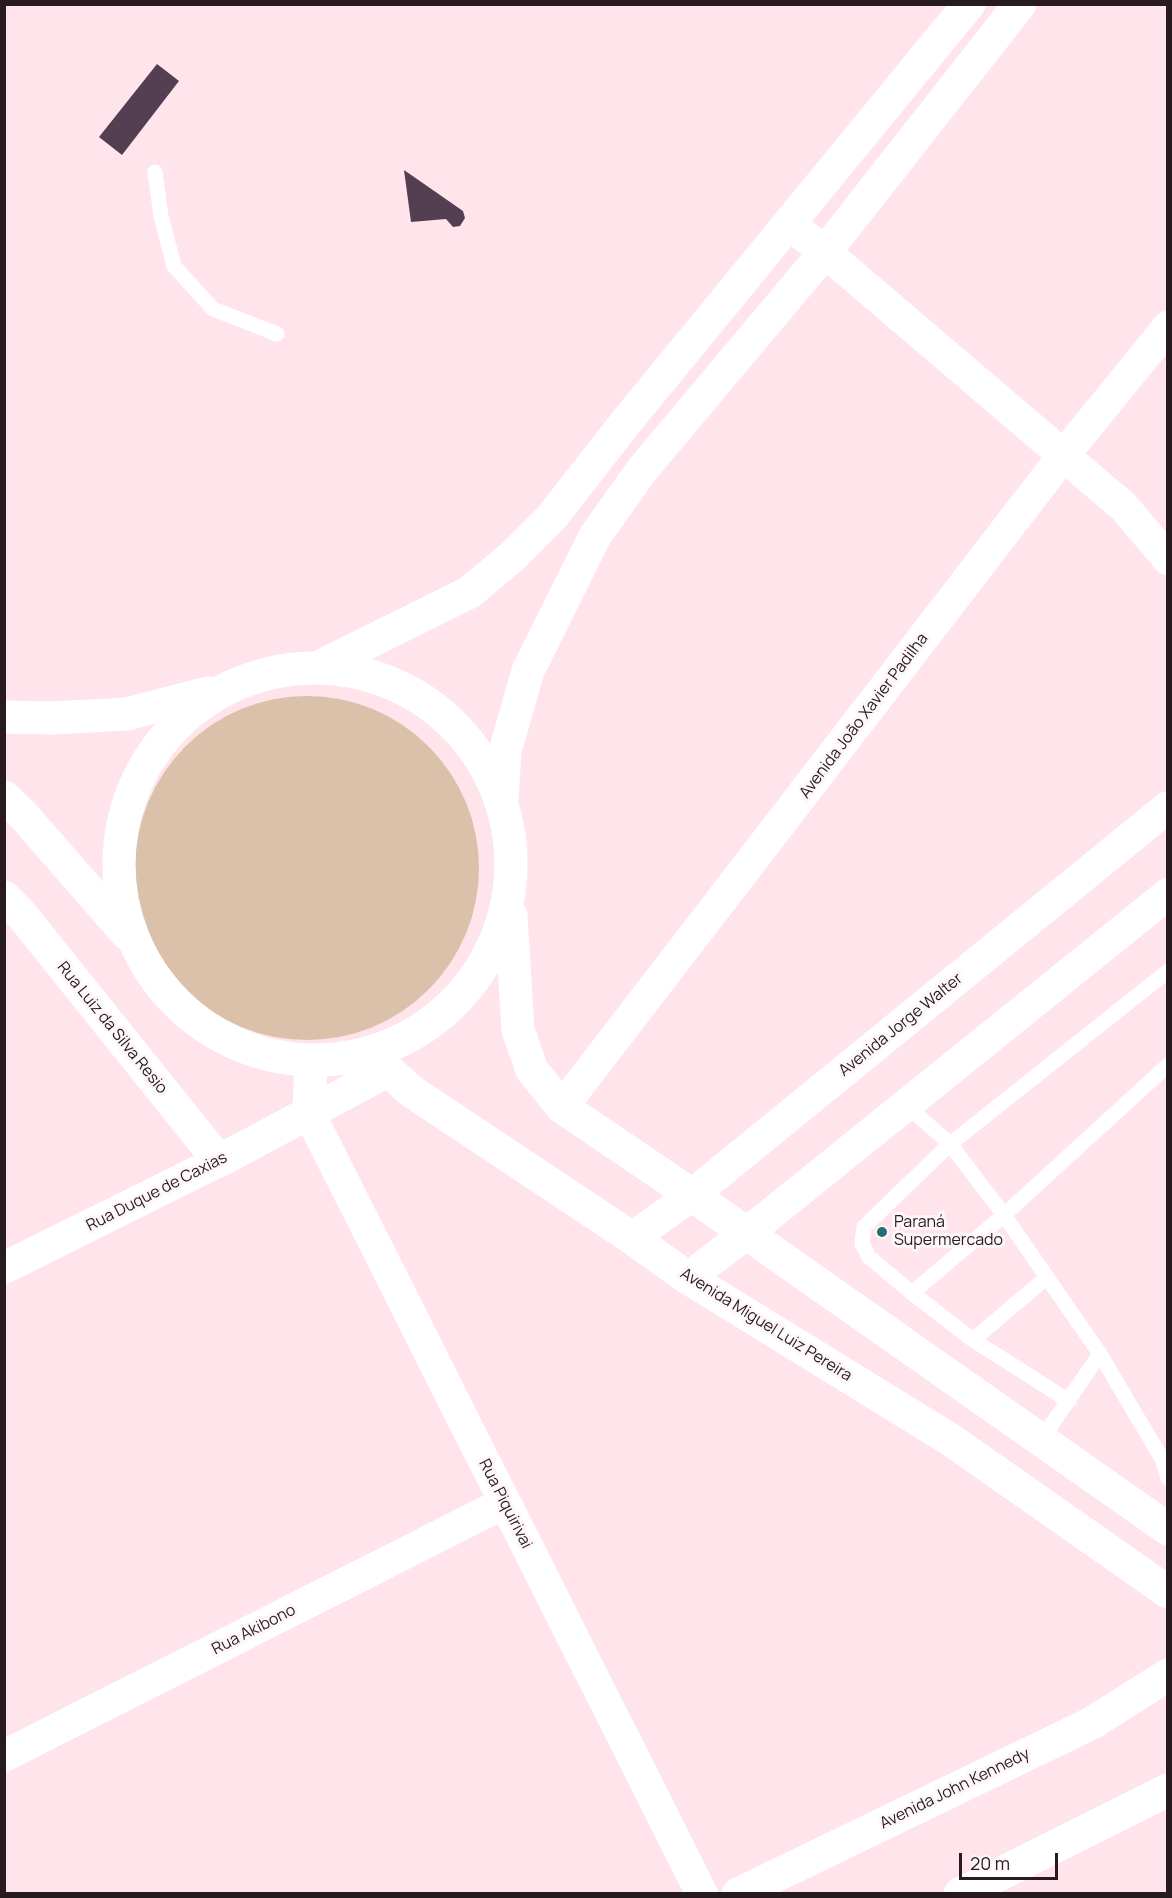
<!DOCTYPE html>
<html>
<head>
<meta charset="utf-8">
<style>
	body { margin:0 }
	#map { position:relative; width:1172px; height:1898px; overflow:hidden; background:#ffe4eb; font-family:Manrope,sans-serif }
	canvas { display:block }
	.frame { position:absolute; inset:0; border:6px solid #271b1f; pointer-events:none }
	.scale { position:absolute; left:959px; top:1853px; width:99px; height:27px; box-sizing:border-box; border:3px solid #271b1f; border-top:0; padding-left:8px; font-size:18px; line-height:21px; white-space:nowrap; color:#271b1f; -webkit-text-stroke:4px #fef7f9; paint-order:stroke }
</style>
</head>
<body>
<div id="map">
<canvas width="1172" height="1898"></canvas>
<div class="frame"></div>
<div class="scale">20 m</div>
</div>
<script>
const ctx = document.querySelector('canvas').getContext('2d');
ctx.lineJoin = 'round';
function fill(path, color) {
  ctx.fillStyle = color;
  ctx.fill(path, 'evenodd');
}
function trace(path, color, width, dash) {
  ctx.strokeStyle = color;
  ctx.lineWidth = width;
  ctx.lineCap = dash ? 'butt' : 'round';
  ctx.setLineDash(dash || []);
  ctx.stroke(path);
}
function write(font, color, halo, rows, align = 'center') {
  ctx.font = font + ' Manrope,sans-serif';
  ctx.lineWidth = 6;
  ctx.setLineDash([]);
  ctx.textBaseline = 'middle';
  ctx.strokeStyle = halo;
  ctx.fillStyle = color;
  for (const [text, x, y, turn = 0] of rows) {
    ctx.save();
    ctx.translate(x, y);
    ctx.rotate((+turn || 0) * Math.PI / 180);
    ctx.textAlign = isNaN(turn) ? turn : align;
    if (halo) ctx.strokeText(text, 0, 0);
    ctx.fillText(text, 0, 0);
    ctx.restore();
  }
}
fill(new Path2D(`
	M135 868a172 172 0 1 1 344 0a172 172 0 1 1-344 0Z`), '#dbc1aa');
fill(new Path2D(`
	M 157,64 L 179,81 L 122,155 L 99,137 Z
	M 404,170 L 463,211 L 465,218 L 460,226 L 453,227 L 446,219 L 411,222 Z`), '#533f51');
trace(new Path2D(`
	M 155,172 L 161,216 L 174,266 L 213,309 L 277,334
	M 905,1104 L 950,1144 L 1004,1215 L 1100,1354 L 1041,1440
	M 912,1293 L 1004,1215 L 1168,1065
	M 973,1340 L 1047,1277
	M 1100,1354 L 1162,1459 L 1168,1478
	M 1069,1401 L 973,1340 L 912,1293 L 869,1257 L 862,1244 L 864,1227 L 950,1144 L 1168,971`), '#fff', 15);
trace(new Path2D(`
	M 789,224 L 825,252 L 1124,507 L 1168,559
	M 562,1107 L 1063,456 L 1168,327
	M 309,1113 L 702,1894
	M 632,1238 L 692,1195 L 1168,807
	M 4,1268 L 219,1161
	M 688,1278 L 746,1234 L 1168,894
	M 4,1756 L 504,1503`), '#fff', 32);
trace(new Path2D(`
	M 4,897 L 21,914 L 219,1161 L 389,1070
	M 309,1113 L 311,1061`), '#fff', 33);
trace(new Path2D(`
	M 319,667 L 470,592 L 514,555 L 551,518 L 626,422 L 969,4
	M 502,799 L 505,751 L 528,671 L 595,536 L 642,470 L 825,252 L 1020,4
	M 738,1894 L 1092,1723 L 1168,1675
	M 960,1894 L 1168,1790`), '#fff', 33);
trace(new Path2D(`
	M119 864a196 196 0 1 1 392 0a196 196 0 1 1-392 0Z
	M 4,717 L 52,718 L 127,714 L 208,693
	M 4,797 L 24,816 L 127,934
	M 511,915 L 518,1030 L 532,1070 L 562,1107 L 692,1195 L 1168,1529
	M 369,1053 L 411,1091 L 632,1238 L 688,1278 L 951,1440 L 1168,1592`), '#fff', 33);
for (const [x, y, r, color] of [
	[882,1232,6,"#236e73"]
]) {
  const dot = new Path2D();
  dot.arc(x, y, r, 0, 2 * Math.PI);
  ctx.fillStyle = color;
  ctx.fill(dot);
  trace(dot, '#fef7f9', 2);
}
write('16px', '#271b1f', '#fef7f9', [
	["Avenida João Xavier Padilha",864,716,-53],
	["Avenida Jorge Walter",901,1025,-39],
	["Rua Luiz da Silva Resio",112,1028,51],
	["Rua Duque de Caxias",157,1192,-27],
	["Avenida Miguel Luiz Pereira",766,1325,32],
	["Rua Piquirivai",505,1504,63],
	["Rua Akibono",254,1630,-27],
	["Avenida John Kennedy",955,1789,-26]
]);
write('16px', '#271b1f', '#fef7f9', [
	["Paraná",894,1223],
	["Supermercado",894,1241]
], 'left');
</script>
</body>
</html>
